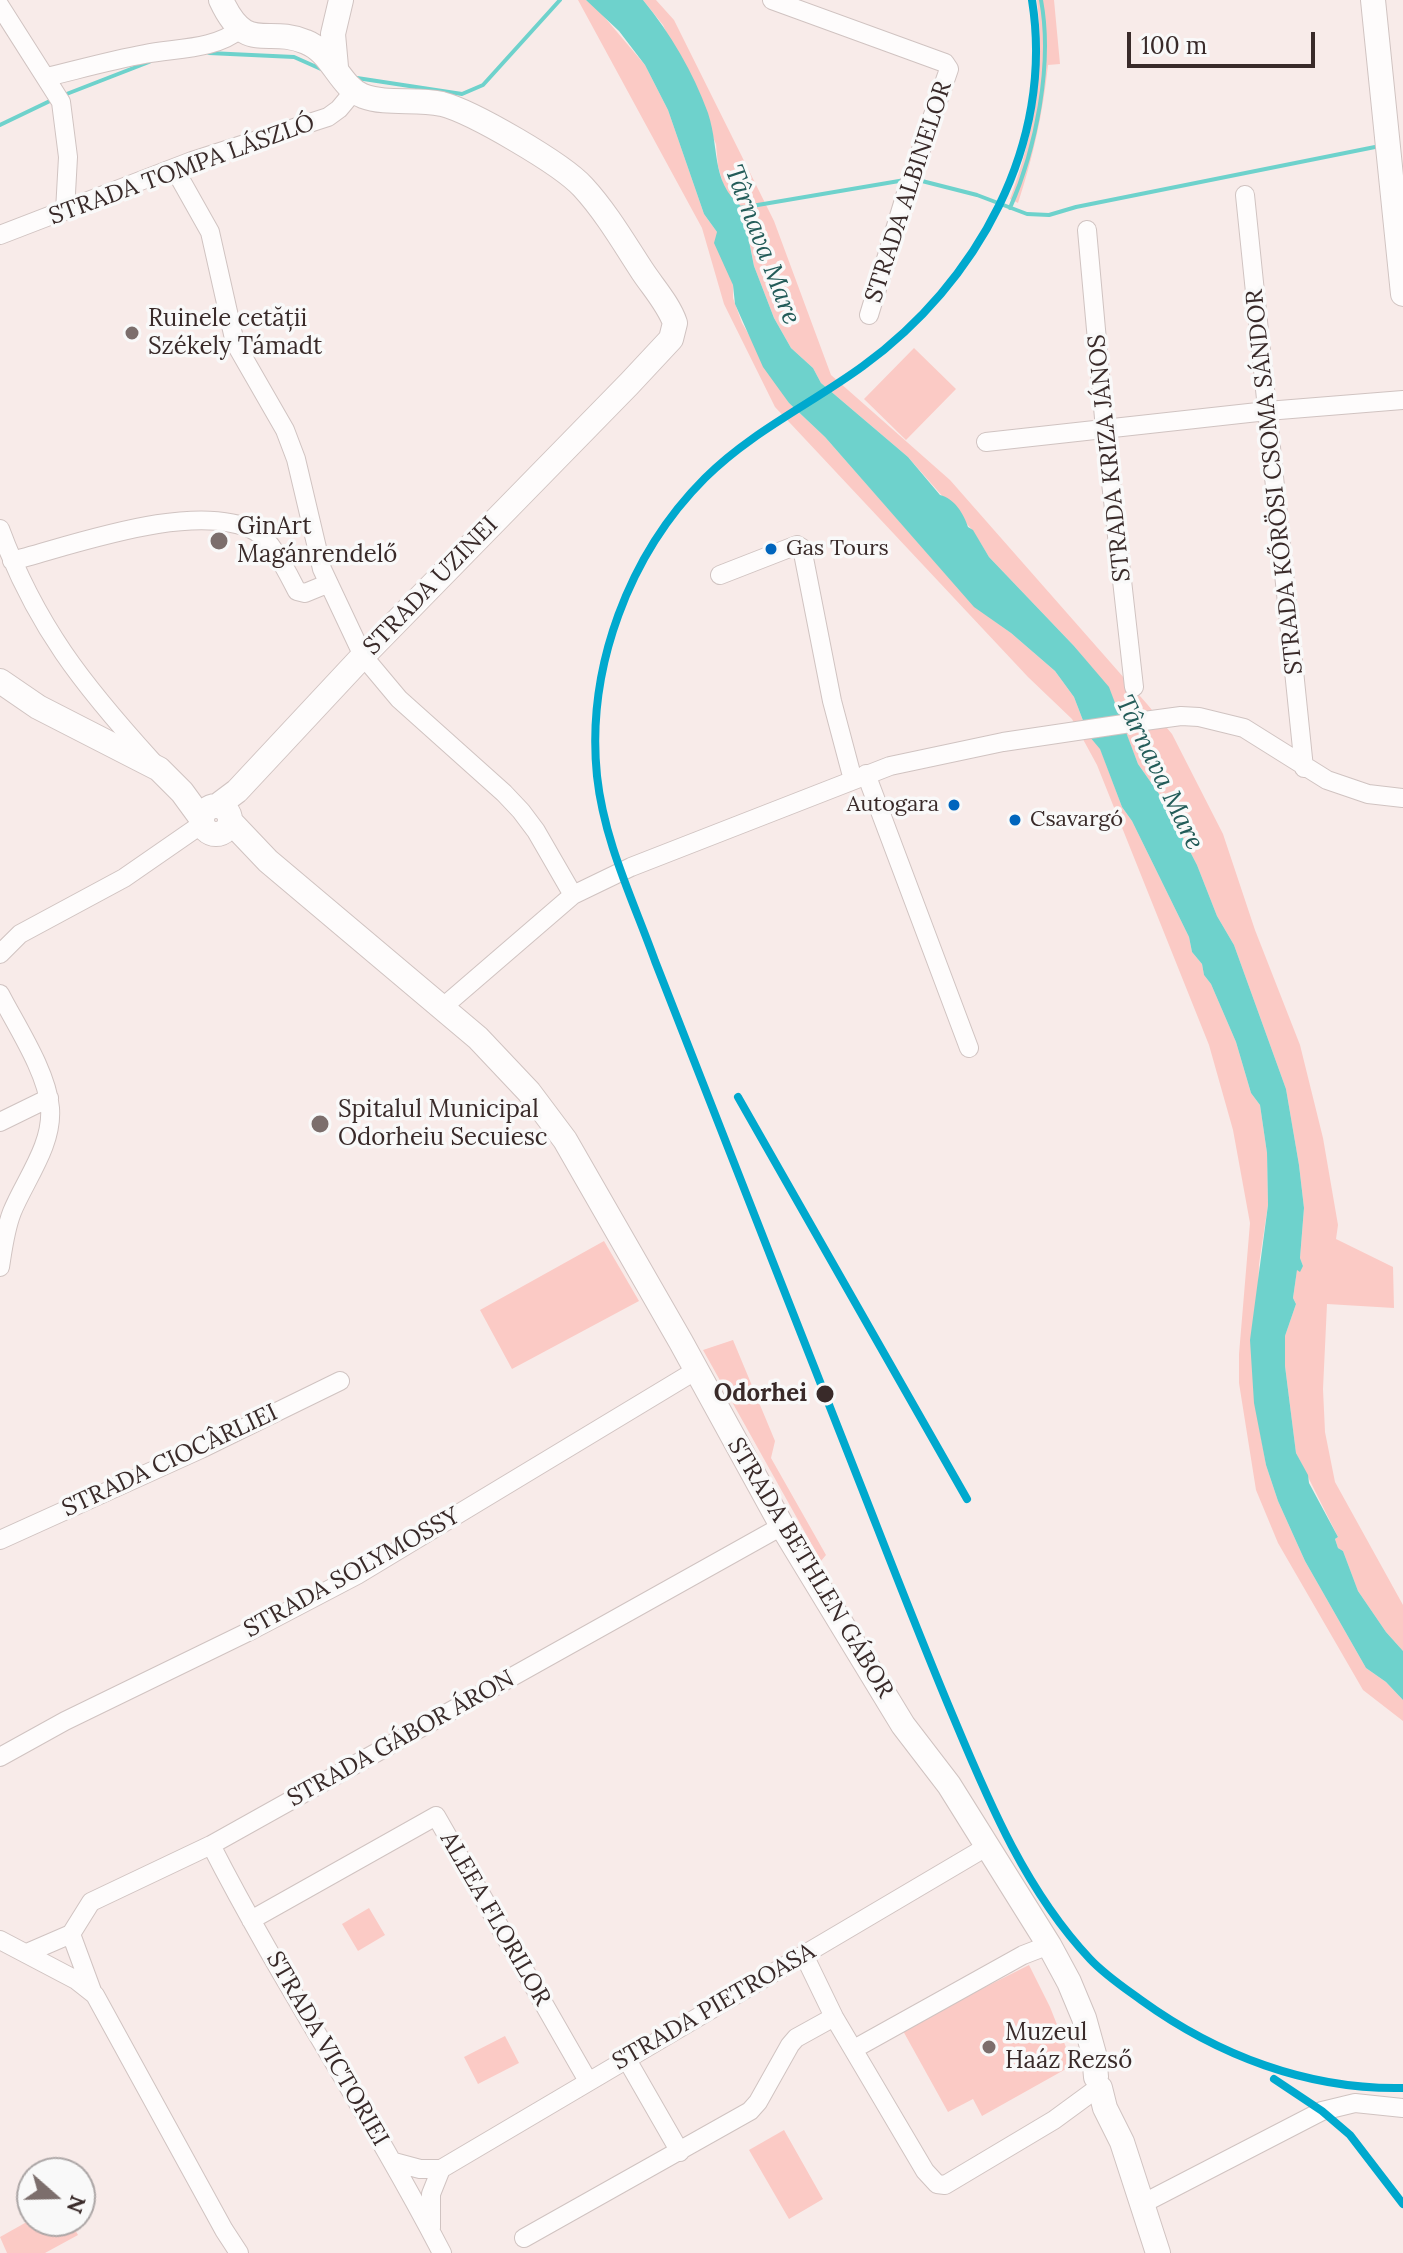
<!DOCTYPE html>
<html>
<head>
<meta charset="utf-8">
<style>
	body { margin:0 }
	#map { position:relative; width:1403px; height:2253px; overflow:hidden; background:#f8ebe9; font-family:Lora,serif }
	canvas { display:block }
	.north { position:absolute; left:16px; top:2157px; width:80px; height:80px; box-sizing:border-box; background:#f9f9f9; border:2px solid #aca6a6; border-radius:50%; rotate:110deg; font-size:22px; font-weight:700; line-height:32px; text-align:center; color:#392a29 }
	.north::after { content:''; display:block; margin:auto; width:28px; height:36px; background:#7c6e6c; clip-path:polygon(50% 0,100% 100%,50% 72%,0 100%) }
	.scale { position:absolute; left:1127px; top:32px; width:188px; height:36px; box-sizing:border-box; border:4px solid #392a29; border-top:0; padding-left:10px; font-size:24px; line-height:28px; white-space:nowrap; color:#392a29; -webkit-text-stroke:6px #f9f9f9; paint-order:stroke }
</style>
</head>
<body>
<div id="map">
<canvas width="1403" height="2253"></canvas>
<div class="north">N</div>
<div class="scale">100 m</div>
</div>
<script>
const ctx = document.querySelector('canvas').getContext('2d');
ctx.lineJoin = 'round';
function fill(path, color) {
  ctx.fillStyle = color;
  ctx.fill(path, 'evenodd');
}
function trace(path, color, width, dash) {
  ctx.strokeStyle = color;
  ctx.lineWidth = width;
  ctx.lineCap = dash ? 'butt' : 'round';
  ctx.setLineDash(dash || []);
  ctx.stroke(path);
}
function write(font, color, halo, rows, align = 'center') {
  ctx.font = font + ' Lora,serif';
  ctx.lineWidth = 7;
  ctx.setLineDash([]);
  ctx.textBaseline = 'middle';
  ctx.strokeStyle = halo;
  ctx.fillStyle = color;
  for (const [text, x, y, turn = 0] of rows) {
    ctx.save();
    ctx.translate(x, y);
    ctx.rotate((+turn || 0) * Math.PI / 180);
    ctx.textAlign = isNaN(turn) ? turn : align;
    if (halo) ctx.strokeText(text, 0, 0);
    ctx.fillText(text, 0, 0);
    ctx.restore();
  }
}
fill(new Path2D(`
	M 578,0 L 586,0 L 595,6 L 645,65 L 668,110 L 704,214 L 717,232 L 733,285 L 733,298 L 742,323 L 789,403 L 825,437 L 974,606 L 1011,633 L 1055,671 L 1074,697 L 1089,736 L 1100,748 L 1122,807 L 1132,821 L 1189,937 L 1192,952 L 1202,964 L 1204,975 L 1211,984 L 1236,1042 L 1251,1093 L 1260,1105 L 1267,1153 L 1268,1205 L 1259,1264 L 1255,1403 L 1266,1465 L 1278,1501 L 1305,1561 L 1366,1668 L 1386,1682 L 1403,1700 L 1403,1721 L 1363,1690 L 1278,1543 L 1256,1490 L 1239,1383 L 1239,1354 L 1250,1223 L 1233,1130 L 1209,1045 L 1097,765 L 1072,719 L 1028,677 L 775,407 L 724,304 L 702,228 Z
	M 643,0 L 656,0 L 674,20 L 774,221 L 831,375 L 950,480 L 1147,704 L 1172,734 L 1223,834 L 1255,930 L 1300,1045 L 1323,1138 L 1338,1225 L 1336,1239 L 1393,1267 L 1394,1308 L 1327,1304 L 1323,1389 L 1325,1432 L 1335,1482 L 1403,1605 L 1403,1651 L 1386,1632 L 1358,1591 L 1343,1551 L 1338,1548 L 1335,1539 L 1338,1537 L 1296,1453 L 1285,1366 L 1285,1336 L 1296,1304 L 1293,1298 L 1297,1269 L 1303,1266 L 1300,1258 L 1304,1208 L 1299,1165 L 1286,1089 L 1234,945 L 1217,916 L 1197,865 L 1164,801 L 1138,764 L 1108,687 L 1074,646 L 989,557 L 973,531 L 908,457 L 821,383 L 813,368 L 791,348 L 774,318 L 754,266 L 744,216 L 749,212 L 735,203 L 725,191 L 718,166 L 716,144 L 663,25 Z
	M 1037,0 L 1054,0 L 1060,64 L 1048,65 C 1043,113 1033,157 1018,203 L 1010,199 C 1034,135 1045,68 1037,0 Z
	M 914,348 L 956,389 L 906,440 L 864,399 Z
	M 604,1241 L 639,1301 L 512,1369 L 480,1310 Z
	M 733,1340 L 775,1441 L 771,1458 L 826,1555 L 821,1561 L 703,1350 Z
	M 369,1908 L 385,1935 L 358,1951 L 342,1924 Z
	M 1029,1965 L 1050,2007 L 1073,2065 L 982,2116 L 973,2099 L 948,2112 L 902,2029 Z
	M 505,2036 L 519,2063 L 478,2084 L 464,2057 Z
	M 784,2130 L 823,2199 L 789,2219 L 749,2150 Z
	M 32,2219 L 32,2221 L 70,2221 L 78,2235 L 45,2253 L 7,2253 L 0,2237 Z`), '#fbcac5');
fill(new Path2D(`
	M 586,0 L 643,0 C 671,34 693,72 708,113 C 721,153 709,186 749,212 L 744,216 L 754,266 L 774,318 L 791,348 L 813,368 L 821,383 L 908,457 L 940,495 C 954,498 964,514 968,527 L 973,530 L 989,557 L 1074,646 L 1109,687 L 1138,764 L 1164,801 L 1197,865 L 1217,916 L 1234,945 L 1286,1089 L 1299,1165 L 1304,1208 L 1300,1258 L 1303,1266 L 1300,1272 L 1297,1270 L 1293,1298 L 1296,1304 L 1285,1336 L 1285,1366 L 1296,1453 L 1308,1475 L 1309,1483 L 1338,1537 L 1335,1539 L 1338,1548 L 1343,1551 L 1358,1591 L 1386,1632 L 1403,1651 L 1403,1700 L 1386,1682 L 1366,1668 L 1305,1561 L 1278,1501 L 1266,1465 L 1254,1403 L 1250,1340 L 1268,1205 L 1267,1153 L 1260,1105 L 1251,1093 L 1236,1042 L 1211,984 L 1204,975 L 1202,964 L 1192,952 L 1189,937 L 1132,821 L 1122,807 L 1100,749 L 1089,736 L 1074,697 L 1055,671 L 1011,633 L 974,607 L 825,437 L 789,403 L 763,367 L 735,304 L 733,285 L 714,243 L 717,232 L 704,214 L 668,110 L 645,65 L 619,31 Z`), '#6ed2cc');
trace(new Path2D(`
	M 209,53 L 294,57 L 321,69
	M 357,78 L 462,94 L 483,85 L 560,0
	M 64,95 L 149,62
	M 0,125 L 52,100
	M 918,180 L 977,195 L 1027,214 L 1049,215 L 1076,207 L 1380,146
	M 740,208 L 905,180
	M 1010,208 C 1036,149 1053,64 1041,0`), '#6ed2cc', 4);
const minor = new Path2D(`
	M 772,0 L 945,63 L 949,69 L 907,190 L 869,315
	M 0,6 L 61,102 L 68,157 L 65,211
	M 47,77 C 80,69 112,60 145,54 C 175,48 215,50 240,29
	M 174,168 L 210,232 L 235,343 L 285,430 L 296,459 L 322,569 L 363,656 L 399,699 L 504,793 L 521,811 L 536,831 L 573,895
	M 1245,195 L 1304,768
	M 1087,230 L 1105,429 L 1134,687
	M 0,235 L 192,161 L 328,117 L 339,109 L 354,91
	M 986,442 L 1267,411 L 1403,400
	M 0,529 C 36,626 83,685 152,761
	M 12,561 C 74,545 195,500 255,531 C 272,540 288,574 297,591 L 305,593 L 327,584
	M 720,575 L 797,545 L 802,548 L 832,701 L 853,780
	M 866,774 L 969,1048
	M 0,954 L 20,934 L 124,878 L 202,824
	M 0,994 C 17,1027 47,1072 50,1108 C 53,1145 25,1180 12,1212 C 5,1230 3,1248 0,1267
	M 443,1007 L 573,895 L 631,867 L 890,766 L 1003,742 L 1137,722 L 1181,716 L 1199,717 L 1244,728 L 1327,780 L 1368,794 L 1403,798
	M 0,1122 L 49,1098
	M 0,1540 L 201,1449 L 340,1381
	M 0,1757 L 65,1721 L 252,1630 L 357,1575 L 695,1371
	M 211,1845 C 282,1984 370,2114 442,2253
	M 251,1920 L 436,1816 L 588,2081
	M 71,1934 L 92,1991
	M 0,1940 L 76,1980 L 95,1995 L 224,2230 L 239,2253
	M 27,1953 L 71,1934 L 91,1902 L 211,1845 L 782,1526
	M 804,1955 L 834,2017 L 925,2171 L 937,2184 L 945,2185 L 1054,2120 L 1099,2087
	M 854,2049 L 1023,1955 L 1049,1945
	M 626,2058 L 680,2152
	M 394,2162 L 420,2169 L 441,2169 L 988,1846
	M 1142,2204 L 1322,2111 L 1355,2103 L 1403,2108
	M 431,2228 L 431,2194 L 441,2169
	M 524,2238 L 750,2111 L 758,2102 L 790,2045 L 796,2038 L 834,2017`);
const major = new Path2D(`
	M 1373,0 L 1403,294
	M 336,67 L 333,34 L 341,0
	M 0,681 L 38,707 L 159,769 L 182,792 L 201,818
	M202 820a14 14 0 1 1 28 0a14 14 0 1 1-28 0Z
	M 217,806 L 237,791 L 363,656 L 629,384 L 671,339 L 675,323 C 669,305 653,287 643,272 C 624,243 606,212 583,187 C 562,164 473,112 442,104 C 416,98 387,105 363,96 C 339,86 332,52 306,42 C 266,25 247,56 221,0
	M 230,821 L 268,861 L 478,1038 L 529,1092 L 565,1140 L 681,1342 L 782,1526 L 903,1725 L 949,1785 L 1049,1945 L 1069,1982 L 1084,2018 L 1094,2054 L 1096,2077
	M 1100,2088 L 1105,2108 L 1122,2142 L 1158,2253`);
trace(minor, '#d0c3c1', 20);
trace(major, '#d0c3c1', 26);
trace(minor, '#fefcfc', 18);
trace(major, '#fefcfc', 24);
trace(new Path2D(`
	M 1032,0 C 1055,144 977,283 863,366 C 811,404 751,432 705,478 C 629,554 586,668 597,776 C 604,841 633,900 655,961 C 722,1136 793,1311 861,1486 C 892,1565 922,1643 955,1721 C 990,1805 1027,1892 1090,1959 C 1105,1975 1123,1987 1141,2000 C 1217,2055 1308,2090 1403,2088
	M 738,1097 L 967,1499
	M 1274,2079 L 1322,2111 L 1350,2135 L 1403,2204`), '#00a9ce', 8);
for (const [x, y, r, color] of [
	[132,333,8,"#7c6e6c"],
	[219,541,10,"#7c6e6c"],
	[771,549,7,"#0065bd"],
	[954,805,7,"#0065bd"],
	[1015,820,7,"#0065bd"],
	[320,1124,10,"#7c6e6c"],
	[825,1394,10,"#392a29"],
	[989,2047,8,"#7c6e6c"]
]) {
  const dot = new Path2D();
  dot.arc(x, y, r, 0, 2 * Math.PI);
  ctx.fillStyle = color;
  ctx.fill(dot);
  trace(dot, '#f9f9f9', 3);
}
write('22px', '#392a29', '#f9f9f9', [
	["Gas Tours",786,549],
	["Autogara",939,805,"right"],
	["Csavargó",1030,820]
], 'left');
write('24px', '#392a29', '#f9f9f9', [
	["STRADA TOMPA LÁSZLÓ",182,170,-20],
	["STRADA ALBINELOR",909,192,-72],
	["STRADA KRIZA JÁNOS",1110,458,-96],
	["STRADA KŐRÖSI CSOMA SÁNDOR",1275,482,-96],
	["STRADA UZINEI",431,586,-46],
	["STRADA CIOCÂRLIEI",170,1461,-25],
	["STRADA BETHLEN GÁBOR",810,1568,59],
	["STRADA SOLYMOSSY",352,1573,-29],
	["STRADA GÁBOR ÁRON",401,1739,-29],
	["ALEEA FLORILOR",495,1919,60],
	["STRADA PIETROASA",714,2007,-30],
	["STRADA VICTORIEI",327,2049,60]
]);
write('24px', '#392a29', '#f9f9f9', [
	["Ruinele cetății",148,319],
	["Székely Támadt",148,347],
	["GinArt",237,527],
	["Magánrendelő",237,555],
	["Spitalul Municipal",338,1110],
	["Odorheiu Secuiesc",338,1138],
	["Muzeul",1005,2033],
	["Haáz Rezső",1005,2061]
], 'left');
write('bold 24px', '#392a29', '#f9f9f9', [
	["Odorhei",807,1394]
], 'right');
write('italic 26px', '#235c59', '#f9f9f9', [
	["Târnava Mare",762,245,69],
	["Târnava Mare",1159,773,64]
]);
</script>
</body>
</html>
